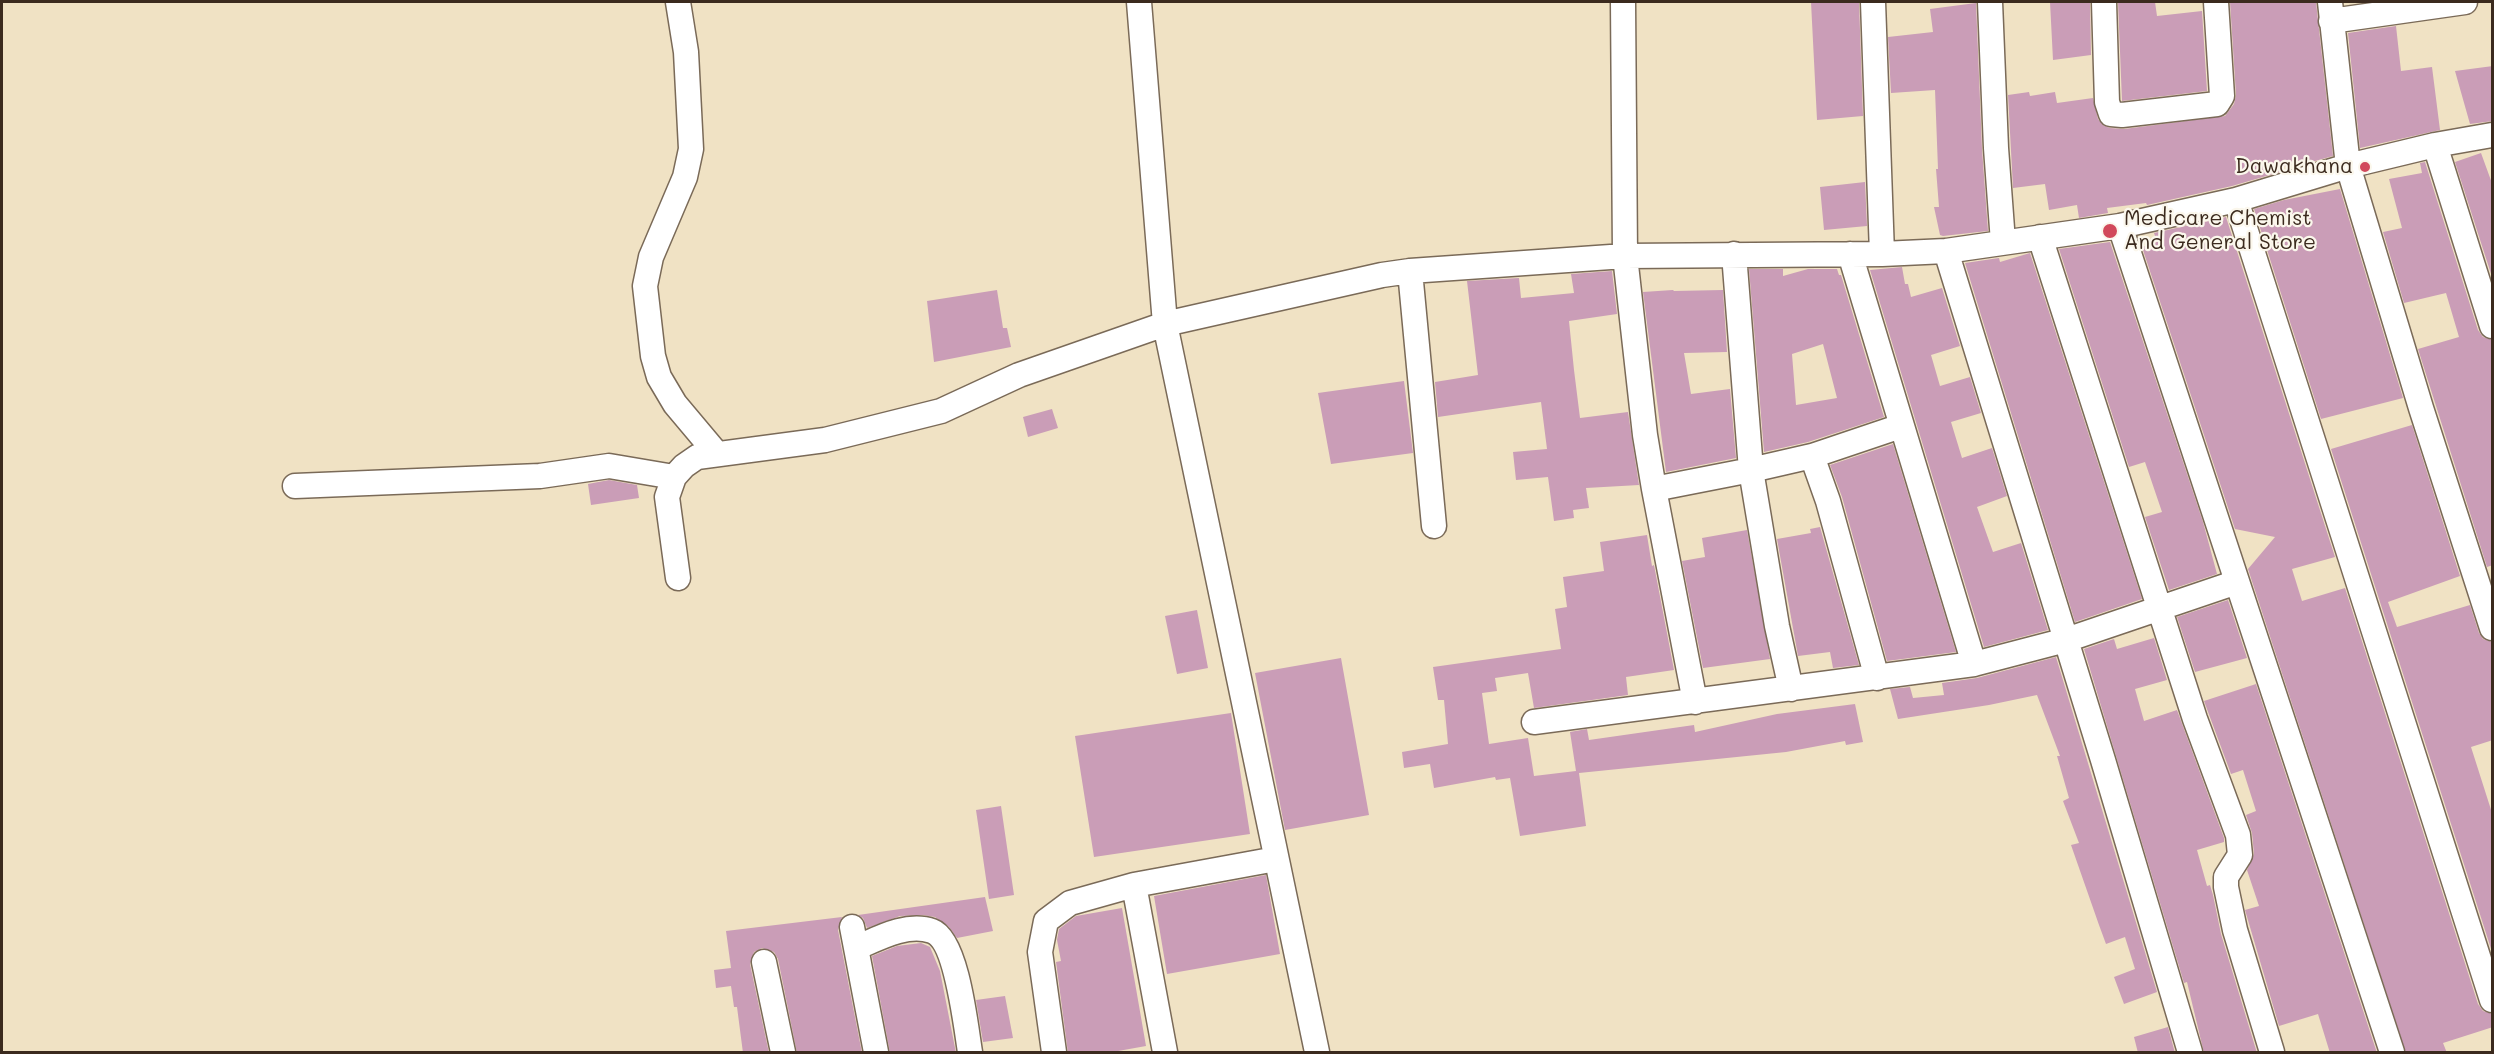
<!DOCTYPE html>
<html>
<head>
<meta charset="utf-8">
<style>
	body { margin:0 }
	#map { position:relative; width:2494px; height:1054px; overflow:hidden; background:#f0e2c4; font-family:Mali,sans-serif }
	canvas { display:block }
	.frame { position:absolute; inset:0; border:3px solid #3b2a1e; pointer-events:none }
</style>
</head>
<body>
<div id="map">
<canvas width="2494" height="1054"></canvas>
<div class="frame"></div>
</div>
<script>
const ctx = document.querySelector('canvas').getContext('2d');
ctx.lineJoin = 'round';
function fill(path, color) {
  ctx.fillStyle = color;
  ctx.fill(path, 'evenodd');
}
function trace(path, color, width, dash) {
  ctx.strokeStyle = color;
  ctx.lineWidth = width;
  ctx.lineCap = dash ? 'butt' : 'round';
  ctx.setLineDash(dash || []);
  ctx.stroke(path);
}
function write(font, color, halo, rows, align = 'center') {
  ctx.font = font + ' Mali,sans-serif';
  ctx.lineWidth = 4.5;
  ctx.setLineDash([]);
  ctx.textBaseline = 'middle';
  ctx.strokeStyle = halo;
  ctx.fillStyle = color;
  for (const [text, x, y, turn = 0] of rows) {
    ctx.save();
    ctx.translate(x, y);
    ctx.rotate((+turn || 0) * Math.PI / 180);
    ctx.textAlign = isNaN(turn) ? turn : align;
    if (halo) ctx.strokeText(text, 0, 0);
    ctx.fillText(text, 0, 0);
    ctx.restore();
  }
}
fill(new Path2D(`
	M 1811,2 L 1859,2 L 1863,116 L 1817,120 Z
	M 2050,2 L 2090,2 L 2091,55 L 2053,60 Z
	M 2118,2 L 2155,2 L 2157,16 L 2202,11 L 2207,91 L 2122,101 Z
	M 2230,2 L 2316,2 L 2333,156 L 2308,163 L 2279,167 L 2280,172 L 2232,186 L 2147,205 L 2146,203 L 2107,208 L 2108,213 L 2079,218 L 2077,205 L 2049,210 L 2045,184 L 2013,188 L 2008,95 L 2029,92 L 2030,96 L 2055,92 L 2057,103 L 2093,98 L 2098,119 L 2103,125 L 2110,128 L 2124,129 L 2225,116 L 2234,104 L 2236,95 Z
	M 1976,3 L 1982,149 L 1988,231 L 1943,236 L 1940,235 L 1934,207 L 1939,207 L 1936,169 L 1938,169 L 1935,90 L 1891,93 L 1888,37 L 1933,32 L 1930,9 Z
	M 2396,26 L 2401,71 L 2432,67 L 2440,130 L 2360,148 L 2348,33 Z
	M 2493,66 L 2493,121 L 2470,124 L 2455,71 Z
	M 2481,153 L 2493,186 L 2493,280 L 2455,162 Z
	M 2425,162 L 2478,330 L 2483,337 L 2493,340 L 2493,565 L 2487,567 L 2418,349 L 2459,337 L 2446,293 L 2404,303 L 2383,232 L 2402,228 L 2389,179 L 2422,173 L 2420,163 Z
	M 1865,182 L 1867,226 L 1824,230 L 1820,187 Z
	M 2340,189 L 2403,398 L 2321,419 L 2254,209 L 2284,200 Z
	M 2226,217 L 2335,557 L 2292,569 L 2302,601 L 2345,588 L 2478,1004 L 2483,1011 L 2493,1014 L 2493,1027 L 2443,1043 L 2447,1053 L 2406,1053 L 2248,569 L 2275,537 L 2235,529 L 2142,247 L 2157,242 L 2154,233 Z
	M 2110,242 L 2203,522 L 2217,574 L 2169,590 L 2145,517 L 2162,512 L 2145,462 L 2129,467 L 2059,249 Z
	M 2030,253 L 2142,599 L 2075,622 L 1965,263 L 1999,258 L 2000,262 Z
	M 1902,267 L 1905,284 L 1908,284 L 1911,297 L 1942,288 L 1960,346 L 1931,355 L 1940,386 L 1970,377 L 1981,413 L 1951,422 L 1962,458 L 1992,448 L 2007,496 L 1977,507 L 1993,552 L 2021,543 L 2048,630 L 1984,647 L 1870,270 Z
	M 1749,269 L 1783,269 L 1783,276 L 1808,269 L 1837,269 L 1839,275 L 1841,275 L 1884,417 L 1808,442 L 1764,452 ZM 1823,344 L 1837,398 L 1796,405 L 1792,354 Z
	M 1612,271 L 1617,314 L 1569,321 L 1574,370 L 1580,418 L 1628,412 L 1639,485 L 1586,488 L 1589,508 L 1573,510 L 1574,518 L 1554,521 L 1548,477 L 1516,480 L 1513,452 L 1547,449 L 1541,402 L 1438,417 L 1435,382 L 1478,375 L 1467,281 L 1519,278 L 1521,298 L 1574,293 L 1571,274 Z
	M 997,290 L 1003,328 L 1007,328 L 1011,347 L 934,362 L 927,301 Z
	M 1673,290 L 1674,291 L 1723,290 L 1727,352 L 1684,353 L 1691,394 L 1730,389 L 1736,458 L 1666,472 L 1643,292 Z
	M 1404,381 L 1413,453 L 1331,464 L 1318,393 Z
	M 1052,409 L 1058,428 L 1028,437 L 1023,417 Z
	M 2412,425 L 2460,576 L 2388,602 L 2397,627 L 2470,605 L 2479,633 L 2483,639 L 2493,642 L 2493,740 L 2471,747 L 2493,816 L 2493,955 L 2331,449 Z
	M 1893,444 L 1956,652 L 1887,661 L 1842,497 L 1830,465 Z
	M 609,480 L 637,485 L 639,498 L 591,505 L 588,484 Z
	M 1820,527 L 1859,665 L 1833,668 L 1830,652 L 1798,656 L 1777,539 L 1811,533 L 1810,529 Z
	M 1747,530 L 1770,659 L 1703,668 L 1682,561 L 1705,557 L 1702,538 Z
	M 1647,535 L 1652,566 L 1654,565 L 1674,670 L 1626,677 L 1628,695 L 1534,708 L 1528,673 L 1495,678 L 1497,691 L 1482,693 L 1489,744 L 1528,738 L 1534,776 L 1576,771 L 1570,732 L 1587,729 L 1589,740 L 1694,725 L 1695,732 L 1777,714 L 1855,704 L 1863,742 L 1846,745 L 1845,741 L 1786,752 L 1579,773 L 1586,826 L 1520,836 L 1510,778 L 1496,780 L 1495,777 L 1434,788 L 1430,764 L 1404,768 L 1402,752 L 1448,744 L 1444,700 L 1438,700 L 1433,667 L 1561,649 L 1555,609 L 1567,607 L 1563,577 L 1604,571 L 1600,542 Z
	M 2228,600 L 2247,658 L 2195,672 L 2177,617 Z
	M 1197,610 L 1208,668 L 1177,674 L 1165,616 Z
	M 2154,638 L 2167,680 L 2135,689 L 2144,721 L 2177,710 L 2224,838 L 2224,842 L 2197,850 L 2207,886 L 2210,885 L 2213,895 L 2221,934 L 2257,1053 L 2204,1053 L 2187,982 L 2184,983 L 2084,649 L 2114,639 L 2117,649 Z
	M 2056,657 L 2157,992 L 2124,1004 L 2114,977 L 2135,969 L 2125,937 L 2106,944 L 2099,925 L 2071,845 L 2079,843 L 2063,801 L 2069,798 L 2057,756 L 2060,756 L 2037,695 L 1989,705 L 1898,719 L 1890,689 L 1910,687 L 1913,698 L 1944,695 L 1942,683 L 1977,678 Z
	M 1341,658 L 1369,815 L 1285,830 L 1255,673 Z
	M 2256,684 L 2377,1053 L 2330,1053 L 2318,1014 L 2279,1026 L 2245,910 L 2259,906 L 2247,870 L 2254,854 L 2252,833 L 2246,815 L 2256,811 L 2243,770 L 2231,774 L 2204,701 Z
	M 1231,713 L 1250,834 L 1094,857 L 1075,736 Z
	M 1001,806 L 1014,895 L 989,899 L 976,810 Z
	M 1266,875 L 1280,954 L 1167,974 L 1154,896 Z
	M 985,897 L 993,931 L 957,938 L 949,927 L 935,917 L 923,915 L 900,916 L 867,928 L 863,918 L 858,915 Z
	M 1122,908 L 1146,1046 L 1107,1053 L 1068,1053 L 1056,962 L 1061,961 L 1057,940 L 1059,929 L 1076,916 Z
	M 842,917 L 838,930 L 862,1053 L 797,1053 L 778,959 L 774,952 L 762,948 L 754,952 L 750,964 L 769,1053 L 743,1053 L 737,1007 L 734,1007 L 731,986 L 716,988 L 714,970 L 731,968 L 726,931 Z
	M 921,943 L 930,947 L 940,971 L 956,1053 L 890,1053 L 872,956 L 897,946 Z
	M 1005,996 L 1013,1038 L 983,1042 L 976,1000 Z
	M 2168,1027 L 2175,1053 L 2138,1053 L 2134,1037 Z`), '#ca9db7');
const minor = new Path2D(`
	M 678,2 L 686,52 L 691,149 L 685,177 L 651,257 L 645,286 L 653,356 L 659,377 L 675,404 L 717,454
	M 1139,2 L 1165,324 L 1317,1052
	M 1623,2 L 1625,256 L 1645,435 L 1654,489 L 1751,470 L 1777,626 L 1791,689
	M 1873,2 L 1882,254
	M 1990,2 L 1996,148 L 2003,242
	M 2104,2 L 2107,102 L 2111,114 L 2122,115 L 2217,104 L 2222,96 L 2216,2
	M 2330,2 L 2348,166 L 2421,408 L 2492,628
	M 2331,21 L 2465,2
	M 2435,145 L 2492,326
	M 2236,200 L 2492,1000
	M 2120,226 L 2392,1052
	M 2040,237 L 2195,719 L 2238,835 L 2240,855 L 2226,877 L 2226,887 L 2235,930 L 2272,1052
	M 1946,251 L 2103,760 L 2190,1052
	M 1734,254 L 1751,470 L 1812,456 L 1901,426
	M 1850,254 L 1974,664
	M 1410,271 L 1434,526
	M 1812,456 L 1828,501 L 1877,678
	M 295,486 L 540,476 L 609,466 L 674,477
	M 1654,489 L 1695,702
	M 678,578 L 667,497 L 674,477 L 684,466 L 697,457 L 825,440 L 941,411 L 1019,375 L 1165,324 L 1382,275 L 1410,271 L 1625,256 L 1882,254 L 1946,251 L 2120,226 L 2236,200 L 2348,166 L 2435,145 L 2492,135
	M 1534,722 L 1974,664 L 2066,640 L 2237,582
	M 1134,885 L 1165,1052
	M 852,927 L 876,1052
	M 856,948 C 877,939 907,922 932,931 C 957,940 966,1028 970,1052
	M 764,962 L 783,1052
	M 1054,1052 L 1040,952 L 1046,921 L 1070,903 L 1134,885 L 1276,859`);
trace(minor, '#7a6a58', 27);
trace(minor, '#fff', 24);
for (const [x, y, r, color] of [
	[2365,167,6,"#d1495b"],
	[2110,231,8,"#d1495b"]
]) {
  const dot = new Path2D();
  dot.arc(x, y, r, 0, 2 * Math.PI);
  ctx.fillStyle = color;
  ctx.fill(dot);
  trace(dot, '#fbf7ec', 2);
}
write('21px', '#3b2a1e', '#fbf7ec', [
	["Dawakhana",2353,167],
	["Medicare Chemist",2124,219,"left"],
	["And General Store",2124,243,"left"]
], 'right');
</script>
</body>
</html>
